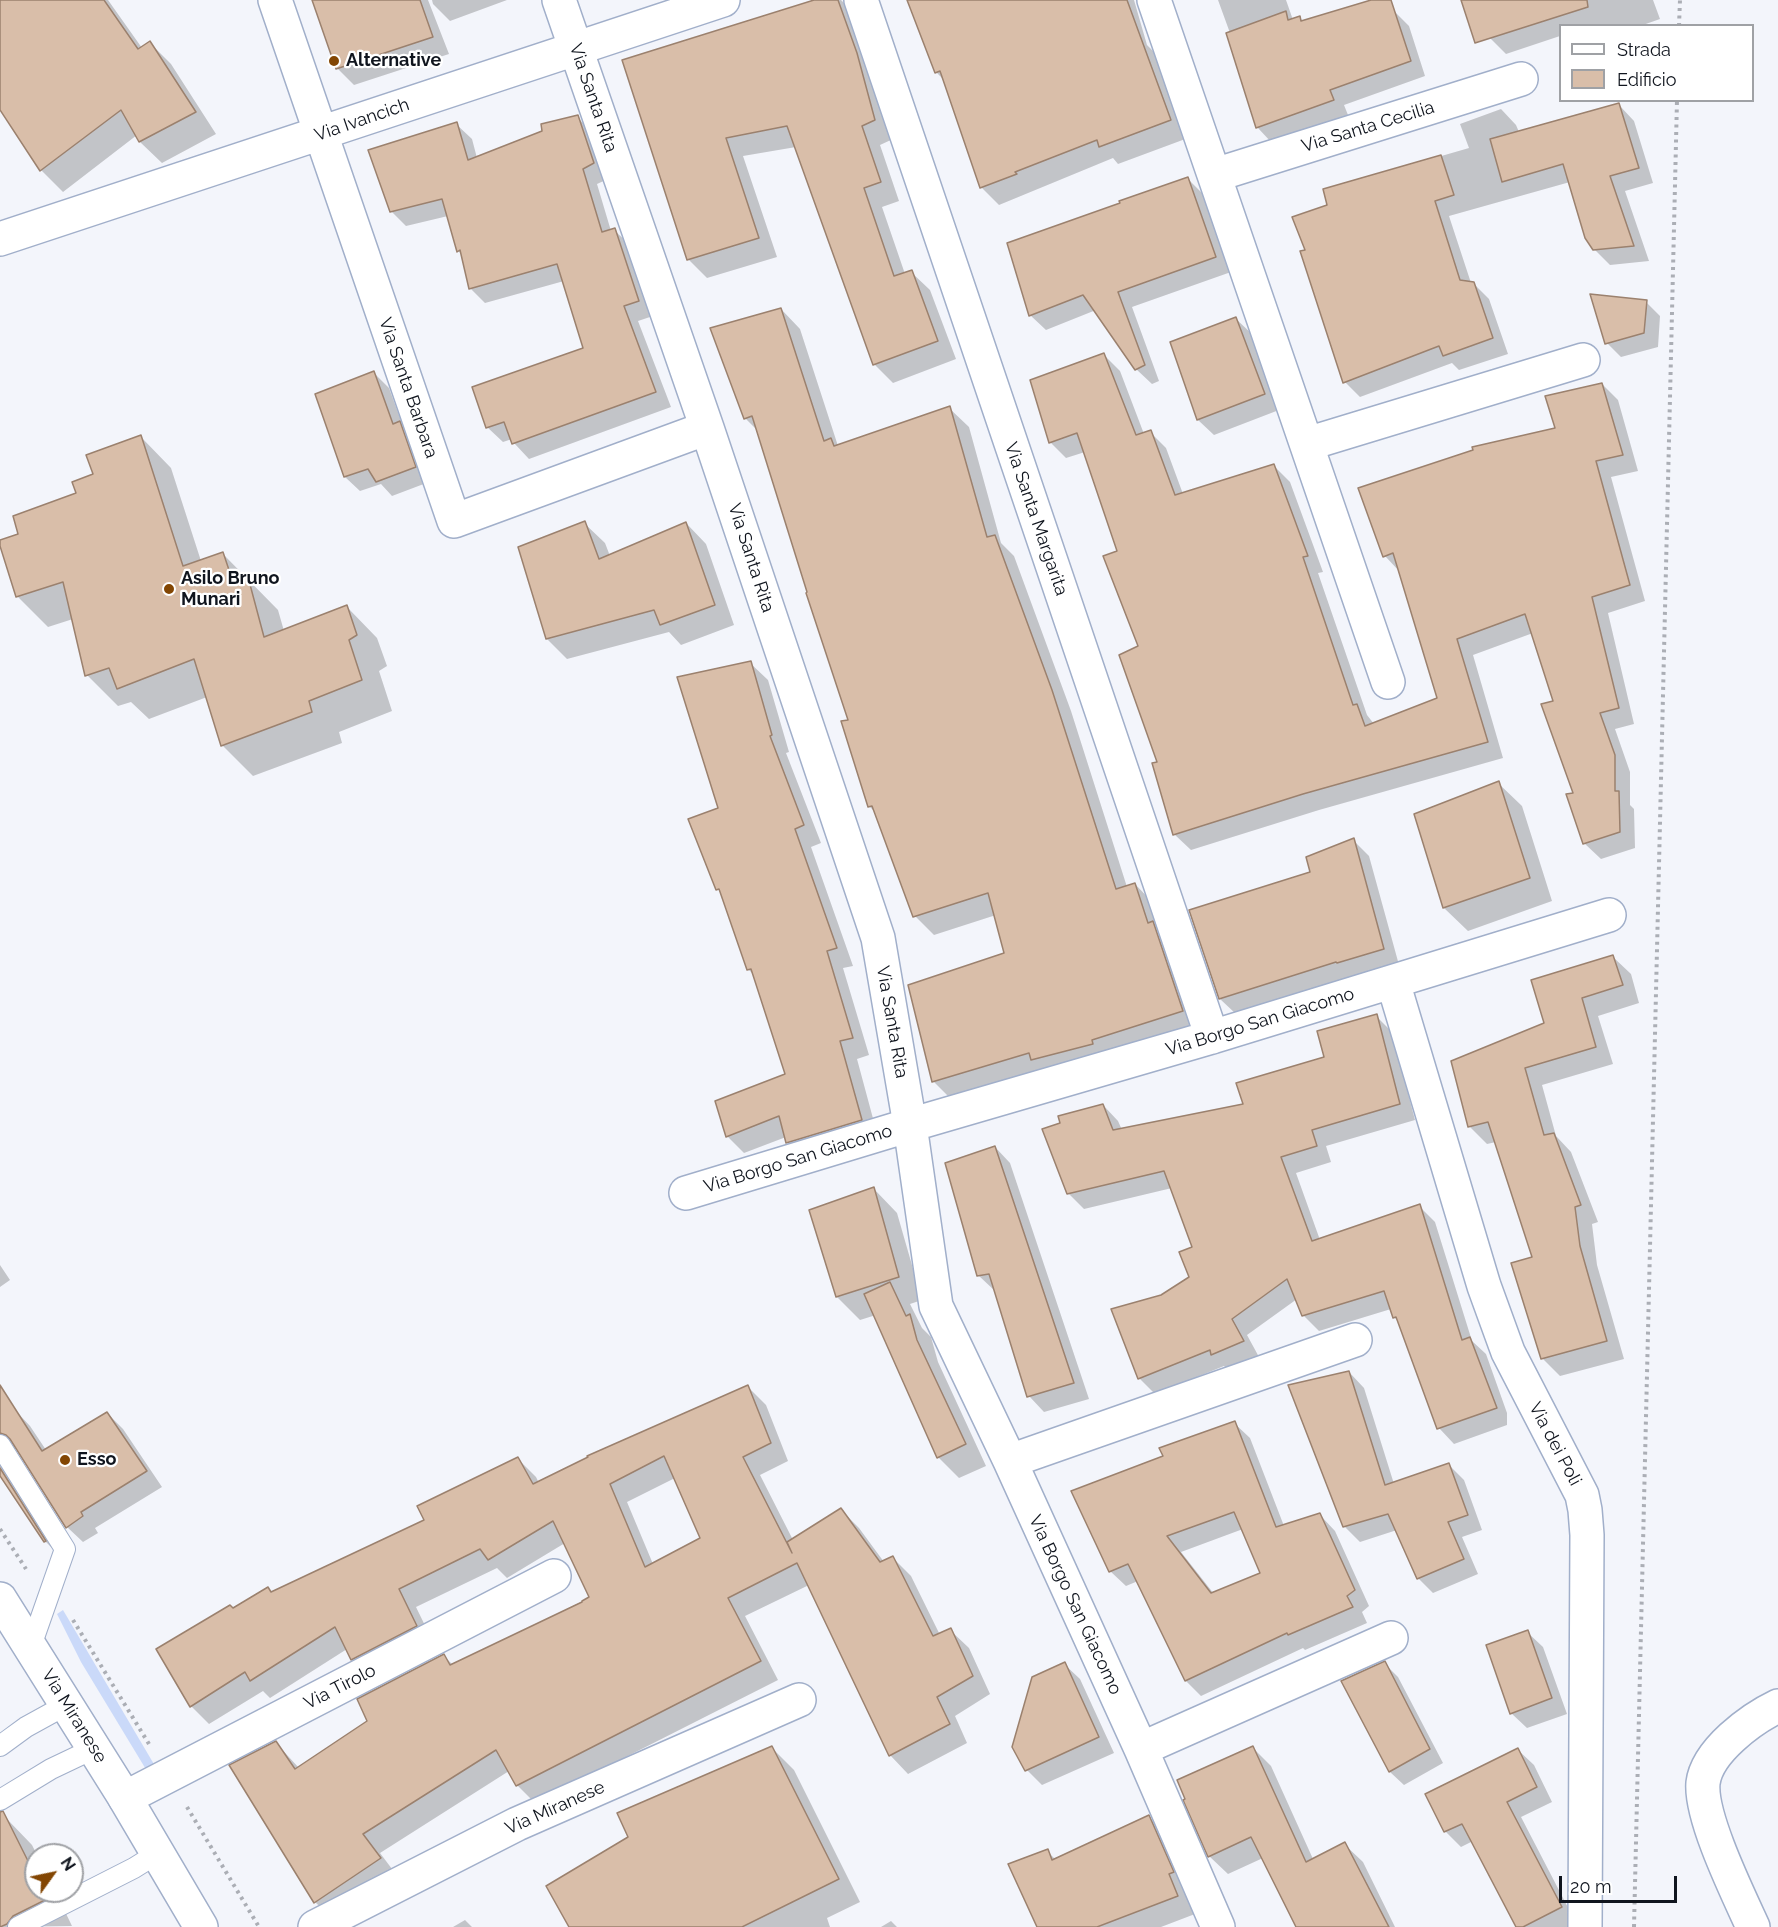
<!DOCTYPE html>
<html>
<head>
<meta charset="utf-8">
<style>
	body { margin:0 }
	#map { position:relative; width:1778px; height:1927px; overflow:hidden; background:#f3f5fb; font-family:Raleway,sans-serif }
	canvas { display:block }
	.legend { position:absolute; left:1559px; top:24px; width:195px; height:78px; box-sizing:border-box; background:#fff; border:2px solid #9fa1a5; margin:0; padding:8px 10px; list-style:none; font-size:18px; color:#10151e }
	.legend li { display:flex; align-items:center; gap:12px; height:30px }
	.legend b { width:30px; border:2px solid #9fa1a5 }
	.north { position:absolute; left:24px; top:1843px; width:60px; height:60px; box-sizing:border-box; background:#fff; border:2px solid #9fa1a5; border-radius:50%; rotate:57deg; font-size:16px; font-weight:700; line-height:24px; text-align:center; color:#10151e }
	.north::after { content:''; display:block; margin:auto; width:21px; height:27px; background:#834603; clip-path:polygon(50% 0,100% 100%,50% 72%,0 100%) }
	.scale { position:absolute; left:1559px; top:1876px; width:118px; height:27px; box-sizing:border-box; border:3px solid #10151e; border-top:0; padding-left:8px; font-size:18px; line-height:21px; white-space:nowrap; color:#10151e; -webkit-text-stroke:4px #fff; paint-order:stroke }
</style>
</head>
<body>
<div id="map">
<canvas width="1778" height="1927"></canvas>
<ul class="legend">
<li><b style="height:8px;background:#fff"></b>Strada</li>
<li><b style="height:16px;background:#d9bea9"></b>Edificio</li>
</ul>
<div class="north">N</div>
<div class="scale">20 m</div>
</div>
<script>
const ctx = document.querySelector('canvas').getContext('2d');
ctx.lineJoin = 'round';
function fill(path, color) {
  ctx.fillStyle = color;
  ctx.fill(path, 'evenodd');
}
function trace(path, color, width, dash) {
  ctx.strokeStyle = color;
  ctx.lineWidth = width;
  ctx.lineCap = dash ? 'butt' : 'round';
  ctx.setLineDash(dash || []);
  ctx.stroke(path);
}
function write(font, color, halo, rows, align = 'center') {
  ctx.font = font + ' Raleway,sans-serif';
  ctx.lineWidth = 4.5;
  ctx.setLineDash([]);
  ctx.textBaseline = 'middle';
  ctx.strokeStyle = halo;
  ctx.fillStyle = color;
  for (const [text, x, y, turn = 0] of rows) {
    ctx.save();
    ctx.translate(x, y);
    ctx.rotate((+turn || 0) * Math.PI / 180);
    ctx.textAlign = isNaN(turn) ? turn : align;
    if (halo) ctx.strokeText(text, 0, 0);
    ctx.fillText(text, 0, 0);
    ctx.restore();
  }
}
fill(new Path2D(`
	M 63,1610 L 158,1771 L 150,1776 L 81,1662 L 57,1614 Z`), '#cad9f9');
fill(new Path2D(`
	M 0,0 L 108,0 L 142,48 L 150,43 L 171,64 L 216,134 L 162,163 L 140,142 L 137,135 L 63,192 L 41,170 L 0,107 Z
	M 313,0 L 428,0 L 449,54 L 354,85 L 337,68 Z
	M 432,0 L 507,0 L 450,21 L 433,4 Z
	M 820,0 L 841,0 L 855,14 L 893,139 L 880,145 L 899,201 L 882,207 L 905,274 L 911,272 L 930,290 L 956,359 L 893,383 L 874,364 L 796,147 L 743,156 L 777,257 L 707,278 L 688,259 L 624,61 Z
	M 909,0 L 1134,0 L 1147,45 L 1158,56 L 1188,138 L 1118,164 L 1113,158 L 999,205 L 981,187 L 945,81 L 936,72 Z
	M 1218,0 L 1286,0 L 1293,20 L 1299,17 L 1304,22 L 1394,11 L 1409,26 L 1425,76 L 1344,105 L 1348,115 L 1272,143 L 1257,127 L 1230,33 Z
	M 1478,0 L 1653,0 L 1660,19 L 1640,26 L 1560,26 L 1560,36 L 1506,54 L 1490,38 Z
	M 1619,105 L 1634,121 L 1653,183 L 1625,191 L 1649,261 L 1610,265 L 1594,249 L 1570,182 L 1449,216 L 1471,283 L 1473,283 L 1489,299 L 1508,354 L 1459,370 L 1452,363 L 1360,397 L 1345,382 L 1307,252 L 1328,206 L 1324,190 L 1469,148 L 1460,124 L 1501,109 L 1516,125 L 1519,132 Z
	M 577,117 L 592,132 L 608,179 L 597,184 L 611,231 L 614,230 L 630,245 L 653,316 L 638,321 L 671,407 L 529,459 L 514,443 L 512,439 L 503,442 L 487,427 L 585,349 L 564,281 L 485,303 L 470,288 L 463,255 L 458,251 L 448,216 L 406,226 L 391,211 L 456,124 L 472,139 L 477,158 Z
	M 1188,179 L 1203,194 L 1231,272 L 1132,307 L 1159,381 L 1152,384 L 1136,369 L 1096,310 L 1046,330 L 1030,315 Z
	M 1646,302 L 1660,316 L 1658,347 L 1621,357 L 1607,343 Z
	M 781,309 L 800,329 L 838,446 L 949,408 L 969,427 L 1001,543 L 1014,556 L 1071,711 L 1127,887 L 1135,884 L 1154,904 L 1202,1030 L 953,1101 L 933,1081 L 1005,954 L 996,915 L 934,935 L 915,916 L 877,814 L 869,806 L 850,721 L 758,431 L 745,418 Z
	M 1236,319 L 1252,334 L 1279,410 L 1214,435 L 1198,420 Z
	M 1104,355 L 1120,371 L 1144,434 L 1150,432 L 1166,448 L 1183,494 L 1274,466 L 1290,482 L 1323,572 L 1318,573 L 1367,715 L 1374,724 L 1439,699 L 1400,572 L 1385,556 L 1557,429 L 1602,384 L 1618,400 L 1638,471 L 1611,477 L 1645,601 L 1608,613 L 1634,724 L 1615,729 L 1630,772 L 1630,805 L 1634,809 L 1635,848 L 1601,859 L 1584,843 L 1555,702 L 1533,633 L 1473,655 L 1503,758 L 1319,810 L 1191,850 L 1174,834 L 1159,763 L 1140,647 L 1119,552 L 1085,452 L 1066,458 L 1050,442 Z
	M 374,373 L 389,388 L 403,426 L 414,438 L 429,482 L 392,496 L 381,484 L 360,491 L 345,477 Z
	M 141,437 L 171,468 L 201,561 L 223,554 L 278,610 L 284,631 L 347,607 L 377,638 L 387,666 L 379,671 L 392,711 L 339,732 L 342,743 L 253,776 L 222,745 L 207,697 L 149,719 L 131,702 L 118,706 L 87,675 L 73,619 L 48,627 L 17,596 L 20,535 L 78,494 L 94,475 Z
	M 584,523 L 605,543 L 610,556 L 686,523 L 706,544 L 734,625 L 681,645 L 669,632 L 567,659 L 547,639 Z
	M 750,663 L 768,680 L 789,752 L 786,753 L 821,843 L 811,847 L 853,966 L 843,968 L 869,1055 L 857,1059 L 878,1137 L 805,1159 L 788,1142 L 786,1137 L 744,1153 L 727,1136 L 786,1075 L 755,976 L 749,970 L 723,894 L 718,889 L 720,809 Z
	M 1498,783 L 1522,806 L 1552,901 L 1468,931 L 1444,908 Z
	M 1353,840 L 1369,856 L 1399,965 L 1236,1014 L 1220,999 L 1312,873 Z
	M 1613,957 L 1631,974 L 1639,1003 L 1598,1016 L 1613,1064 L 1542,1085 L 1556,1136 L 1571,1152 L 1598,1222 L 1592,1224 L 1597,1265 L 1624,1359 L 1560,1376 L 1542,1358 L 1534,1258 L 1496,1142 L 1487,1144 L 1470,1127 L 1452,1062 L 1546,1024 Z
	M 1376,1016 L 1392,1032 L 1415,1120 L 1326,1146 L 1331,1162 L 1296,1173 L 1320,1240 L 1419,1206 L 1435,1222 L 1472,1341 L 1486,1354 L 1507,1413 L 1507,1425 L 1454,1444 L 1439,1428 L 1400,1323 L 1394,1317 L 1391,1309 L 1319,1331 L 1303,1315 L 1297,1299 L 1247,1335 L 1259,1357 L 1228,1370 L 1224,1366 L 1155,1394 L 1139,1378 L 1161,1297 L 1191,1278 L 1194,1247 L 1172,1188 L 1084,1209 L 1068,1193 L 1103,1105 L 1118,1121 L 1122,1130 L 1245,1105 L 1326,1058 Z
	M 995,1147 L 1010,1163 L 1089,1399 L 1044,1412 L 1029,1396 L 995,1291 L 978,1275 Z
	M 874,1189 L 897,1213 L 922,1300 L 910,1304 L 922,1328 L 931,1337 L 938,1362 L 986,1466 L 959,1478 L 938,1457 L 876,1315 L 860,1320 L 837,1297 Z
	M 0,1265 L 10,1280 L 0,1287 Z
	M 1349,1372 L 1364,1388 L 1394,1484 L 1449,1465 L 1464,1480 L 1482,1530 L 1462,1537 L 1478,1574 L 1433,1593 L 1418,1578 L 1397,1530 L 1360,1542 L 1345,1527 L 1290,1386 Z
	M 748,1387 L 766,1405 L 788,1461 L 760,1475 L 793,1540 L 841,1510 L 859,1528 L 884,1562 L 893,1558 L 911,1576 L 940,1635 L 950,1630 L 969,1648 L 990,1694 L 955,1716 L 967,1743 L 908,1774 L 890,1755 L 809,1585 L 745,1616 L 778,1680 L 535,1803 L 517,1785 L 509,1771 L 380,1853 L 398,1877 L 334,1920 L 315,1902 L 276,1743 L 299,1768 L 369,1721 L 444,1656 L 453,1665 L 591,1597 L 565,1543 L 507,1578 L 497,1568 L 416,1607 L 434,1644 L 370,1677 L 352,1659 L 347,1649 L 270,1698 L 263,1691 L 209,1724 L 191,1706 L 233,1610 L 426,1520 L 518,1459 L 536,1477 L 539,1483 ZM 675,1478 L 702,1538 L 653,1564 L 627,1502 Z
	M 15,1410 L 30,1426 L 46,1450 L 107,1413 L 123,1429 L 162,1487 L 95,1528 L 98,1533 L 83,1542 L 67,1527 L 17,1448 L 9,1451 L 60,1556 L 45,1541 L 0,1473 L 0,1420 Z
	M 1234,1423 L 1250,1438 L 1284,1526 L 1320,1515 L 1335,1531 L 1369,1606 L 1362,1612 L 1367,1623 L 1305,1650 L 1303,1648 L 1201,1696 L 1186,1681 L 1138,1581 L 1126,1586 L 1110,1571 ZM 1243,1529 L 1262,1573 L 1214,1594 L 1181,1552 Z
	M 1527,1632 L 1543,1647 L 1567,1714 L 1527,1728 L 1511,1713 Z
	M 1384,1663 L 1398,1677 L 1443,1763 L 1404,1785 L 1390,1772 Z
	M 1064,1664 L 1080,1679 L 1114,1753 L 1042,1785 L 1027,1770 Z
	M 772,1748 L 794,1770 L 860,1902 L 827,1918 L 830,1927 L 571,1927 L 630,1838 Z
	M 1253,1748 L 1271,1766 L 1313,1859 L 1344,1844 L 1363,1862 L 1395,1927 L 1298,1927 L 1263,1858 L 1228,1874 L 1209,1856 Z
	M 1518,1750 L 1534,1765 L 1552,1802 L 1521,1817 L 1576,1923 L 1568,1927 L 1518,1927 L 1473,1841 L 1461,1847 L 1446,1832 L 1427,1794 Z
	M 1149,1817 L 1167,1835 L 1195,1914 L 1161,1927 L 1045,1927 L 1047,1851 L 1056,1860 Z
	M 6,1818 L 32,1845 L 37,1855 L 36,1891 L 55,1891 L 72,1926 L 0,1927 L 0,1821 Z
	M 465,1920 L 472,1927 L 453,1927 Z
	M 891,1921 L 897,1927 L 881,1927 Z`), '#0003');
const building = new Path2D(`
	M 0,0 L 104,0 L 138,49 L 150,41 L 196,112 L 139,142 L 121,110 L 40,171 L 0,110 Z
	M 312,0 L 420,0 L 433,37 L 336,69 Z
	M 814,0 L 838,0 L 857,53 L 875,120 L 862,126 L 881,182 L 864,188 L 894,276 L 912,270 L 938,341 L 873,365 L 787,126 L 726,138 L 759,238 L 687,260 L 622,60 Z
	M 907,0 L 1127,0 L 1171,120 L 1099,147 L 1097,140 L 1015,172 L 1017,174 L 980,188 L 940,71 L 935,73 Z
	M 1371,0 L 1391,0 L 1411,61 L 1330,90 L 1334,100 L 1256,128 L 1226,33 L 1286,11 L 1288,20 L 1300,16 L 1301,21 Z
	M 1461,0 L 1587,0 L 1588,7 L 1475,43 Z
	M 1619,103 L 1639,168 L 1610,176 L 1634,246 L 1593,250 L 1585,238 L 1563,164 L 1502,182 L 1490,139 Z
	M 578,115 L 594,163 L 583,169 L 602,232 L 615,228 L 639,301 L 624,306 L 656,392 L 512,444 L 504,422 L 486,428 L 472,387 L 583,348 L 557,264 L 469,289 L 460,250 L 457,252 L 442,199 L 390,212 L 368,150 L 457,122 L 468,160 L 542,131 L 541,124 Z
	M 1441,155 L 1454,195 L 1435,201 L 1460,280 L 1474,282 L 1493,338 L 1443,356 L 1439,346 L 1343,383 L 1300,251 L 1305,250 L 1292,217 L 1327,205 L 1323,189 Z
	M 1188,177 L 1216,257 L 1118,292 L 1145,365 L 1135,370 L 1083,295 L 1029,316 L 1007,243 L 1120,203 L 1119,201 Z
	M 1590,294 L 1647,300 L 1644,333 L 1605,344 Z
	M 781,308 L 824,441 L 831,438 L 834,446 L 950,406 L 987,537 L 995,535 L 1052,690 L 1116,889 L 1135,883 L 1148,923 L 1153,921 L 1183,1011 L 1092,1040 L 1093,1044 L 1031,1060 L 1029,1053 L 932,1082 L 908,985 L 1004,953 L 988,893 L 913,917 L 872,806 L 868,807 L 841,721 L 848,720 L 806,593 L 807,592 L 752,416 L 744,419 L 710,328 Z
	M 1236,317 L 1265,394 L 1197,420 L 1170,342 Z
	M 1104,353 L 1136,435 L 1151,430 L 1175,495 L 1274,464 L 1308,556 L 1303,557 L 1353,705 L 1357,704 L 1365,726 L 1437,698 L 1393,553 L 1383,557 L 1358,488 L 1473,450 L 1472,447 L 1555,428 L 1545,396 L 1602,383 L 1623,455 L 1596,461 L 1630,585 L 1592,597 L 1619,708 L 1600,713 L 1615,755 L 1615,791 L 1619,791 L 1620,832 L 1583,844 L 1566,794 L 1573,793 L 1541,704 L 1553,701 L 1525,614 L 1457,639 L 1488,742 L 1303,794 L 1173,835 L 1152,763 L 1157,762 L 1119,655 L 1138,646 L 1103,556 L 1117,551 L 1077,433 L 1049,443 L 1030,380 Z
	M 374,371 L 393,424 L 400,421 L 416,467 L 376,482 L 368,469 L 344,477 L 315,394 Z
	M 141,435 L 183,566 L 223,552 L 233,582 L 248,577 L 264,637 L 347,605 L 357,635 L 349,640 L 362,680 L 309,701 L 312,712 L 221,746 L 194,659 L 117,689 L 109,668 L 85,676 L 63,582 L 16,597 L 0,546 L 0,540 L 18,534 L 13,516 L 76,493 L 72,482 L 93,474 L 86,455 Z
	M 585,521 L 599,559 L 686,522 L 715,605 L 660,625 L 654,610 L 546,639 L 518,547 Z
	M 751,661 L 772,735 L 770,736 L 804,825 L 795,829 L 837,948 L 827,951 L 853,1038 L 840,1041 L 862,1120 L 786,1143 L 779,1116 L 726,1137 L 715,1101 L 785,1074 L 751,969 L 747,970 L 719,889 L 716,890 L 688,819 L 718,808 L 677,677 Z
	M 1499,781 L 1530,878 L 1443,908 L 1414,814 Z
	M 1354,838 L 1384,949 L 1337,963 L 1336,962 L 1219,999 L 1189,910 L 1310,872 L 1306,857 Z
	M 1613,955 L 1623,985 L 1582,998 L 1596,1047 L 1525,1068 L 1544,1135 L 1554,1133 L 1581,1205 L 1575,1207 L 1580,1246 L 1607,1341 L 1541,1359 L 1511,1263 L 1532,1257 L 1488,1122 L 1468,1127 L 1451,1061 L 1544,1023 L 1531,980 Z
	M 1377,1014 L 1400,1104 L 1312,1130 L 1317,1146 L 1281,1157 L 1312,1241 L 1420,1204 L 1462,1340 L 1470,1337 L 1497,1408 L 1437,1429 L 1396,1317 L 1393,1318 L 1384,1291 L 1302,1316 L 1287,1279 L 1232,1319 L 1244,1341 L 1211,1355 L 1210,1350 L 1138,1379 L 1111,1309 L 1161,1295 L 1189,1277 L 1179,1252 L 1192,1247 L 1164,1171 L 1067,1194 L 1042,1129 L 1060,1123 L 1058,1116 L 1103,1104 L 1113,1130 L 1243,1104 L 1236,1083 L 1324,1057 L 1317,1031 Z
	M 995,1146 L 1074,1383 L 1027,1397 L 989,1274 L 977,1276 L 945,1163 Z
	M 874,1187 L 899,1277 L 836,1297 L 809,1210 Z
	M 890,1282 L 906,1316 L 910,1314 L 917,1340 L 966,1444 L 937,1458 L 864,1294 Z
	M 1349,1371 L 1385,1485 L 1449,1463 L 1468,1515 L 1448,1522 L 1464,1559 L 1417,1579 L 1388,1514 L 1343,1527 L 1288,1385 Z
	M 0,1385 L 42,1451 L 107,1412 L 147,1471 L 81,1512 L 83,1516 L 66,1528 L 10,1439 L 6,1435 L 0,1433 Z
	M 748,1385 L 771,1443 L 743,1457 L 792,1553 L 787,1542 L 841,1508 L 880,1562 L 893,1556 L 933,1636 L 951,1628 L 973,1676 L 937,1697 L 950,1724 L 889,1756 L 797,1563 L 728,1598 L 761,1661 L 516,1786 L 496,1750 L 363,1834 L 381,1858 L 314,1903 L 229,1765 L 276,1741 L 295,1769 L 367,1721 L 357,1699 L 444,1654 L 450,1665 L 582,1602 L 582,1601 L 589,1597 L 553,1521 L 488,1560 L 480,1549 L 399,1589 L 417,1626 L 351,1660 L 335,1627 L 250,1681 L 245,1672 L 190,1707 L 156,1649 L 230,1605 L 233,1608 L 268,1587 L 271,1592 L 424,1520 L 417,1506 L 518,1457 L 533,1484 L 588,1457 L 587,1456 ZM 664,1456 L 700,1538 L 645,1567 L 610,1484 Z
	M 1235,1421 L 1276,1527 L 1320,1513 L 1355,1590 L 1347,1596 L 1353,1607 L 1288,1635 L 1287,1633 L 1185,1681 L 1128,1564 L 1109,1572 L 1071,1491 L 1163,1456 L 1159,1448 ZM 1234,1512 L 1260,1573 L 1211,1593 L 1167,1536 Z
	M 0,1468 L 46,1541 L 44,1542 L 0,1476 Z
	M 1528,1630 L 1552,1698 L 1510,1714 L 1486,1645 Z
	M 1385,1661 L 1430,1749 L 1389,1772 L 1341,1681 Z
	M 1065,1662 L 1099,1737 L 1025,1771 L 1012,1747 L 1032,1677 Z
	M 772,1746 L 839,1879 L 742,1927 L 569,1927 L 546,1886 L 628,1837 L 617,1813 Z
	M 1253,1746 L 1306,1862 L 1345,1842 L 1389,1927 L 1296,1927 L 1251,1837 L 1208,1857 L 1183,1800 L 1185,1799 L 1177,1780 Z
	M 1518,1748 L 1537,1787 L 1507,1802 L 1562,1907 L 1523,1927 L 1516,1927 L 1462,1824 L 1444,1832 L 1425,1794 Z
	M 3,1811 L 36,1877 L 36,1891 L 43,1891 L 47,1899 L 13,1916 L 7,1924 L 0,1927 L 0,1812 Z
	M 1149,1815 L 1174,1872 L 1169,1874 L 1178,1896 L 1097,1927 L 1037,1927 L 1008,1864 L 1048,1849 L 1052,1860 Z`);
fill(building, '#d9bea9');
trace(building, '#9b816e', 1.5);
const lane = new Path2D(`
	M 0,1445 L 65,1549 L 31,1646
	M 0,1746 L 26,1727 L 66,1705
	M 0,1800 L 51,1769 L 93,1749
	M 18,1927 L 134,1868 L 158,1853`);
const street = new Path2D(`
	M 275,0 L 454,521 L 707,428
	M 559,0 L 707,428 L 878,938 L 910,1125 L 936,1306 L 1010,1461 L 1141,1749 L 1218,1927
	M 861,0 L 1212,1037
	M 1154,0 L 1388,682
	M 1215,175 L 1521,79
	M 0,239 L 723,0
	M 1307,444 L 1583,360
	M 1393,982 L 1484,1286 L 1508,1352 L 1582,1495 L 1585,1510 L 1587,1535 L 1585,1927
	M 686,1193 L 910,1125 L 1212,1037 L 1609,915
	M 1010,1461 L 1355,1340
	M 1141,1749 L 1391,1638
	M 125,1798 L 554,1576
	M 315,1927 L 517,1824 L 799,1700
	M 1753,1927 C 1738,1894 1700,1817 1703,1783 C 1707,1751 1751,1719 1778,1706`);
const secondary = new Path2D(`
	M 0,1599 L 125,1798 L 201,1927`);
trace(lane, '#a1afca', 22);
trace(street, '#a1afca', 36);
trace(secondary, '#a1afca', 36);
trace(new Path2D(`
	M 1679,26 L 1680,0
	M 0,1529 L 26,1569
	M 73,1620 L 149,1744
	M 187,1807 L 259,1927
	M 1634,1927 L 1677,100`), '#abaeb5', 4, [3, 4.5]);
trace(lane, '#fff', 20);
trace(street, '#fff', 33);
trace(secondary, '#fff', 33);
for (const [x, y, r, color] of [
	[334,61,6,"#834603"],
	[169,589,6,"#834603"],
	[65,1460,6,"#834603"]
]) {
  const dot = new Path2D();
  dot.arc(x, y, r, 0, 2 * Math.PI);
  ctx.fillStyle = color;
  ctx.fill(dot);
  trace(dot, '#fff', 2);
}
write('bold 18px', '#10151e', '#fff', [
	["Alternative",346,61],
	["Asilo Bruno",181,579],
	["Munari",181,600],
	["Esso",77,1460]
], 'left');
write('18px', '#10151e', '#fff', [
	["Via Santa Rita",593,98,71],
	["Via Ivancich",362,120,-19],
	["Via Santa Cecilia",1368,127,-17],
	["Via Santa Barbara",408,388,71],
	["Via Santa Margarita",1036,519,71],
	["Via Santa Rita",751,558,72],
	["Via Santa Rita",892,1022,80],
	["Via Borgo San Giacomo",1260,1022,-17],
	["Via Borgo San Giacomo",798,1159,-17],
	["Via dei Poli",1555,1444,62],
	["Via Borgo San Giacomo",1075,1605,65],
	["Via Tirolo",340,1687,-27],
	["Via Miranese",74,1716,58],
	["Via Miranese",555,1808,-24]
]);
</script>
</body>
</html>
